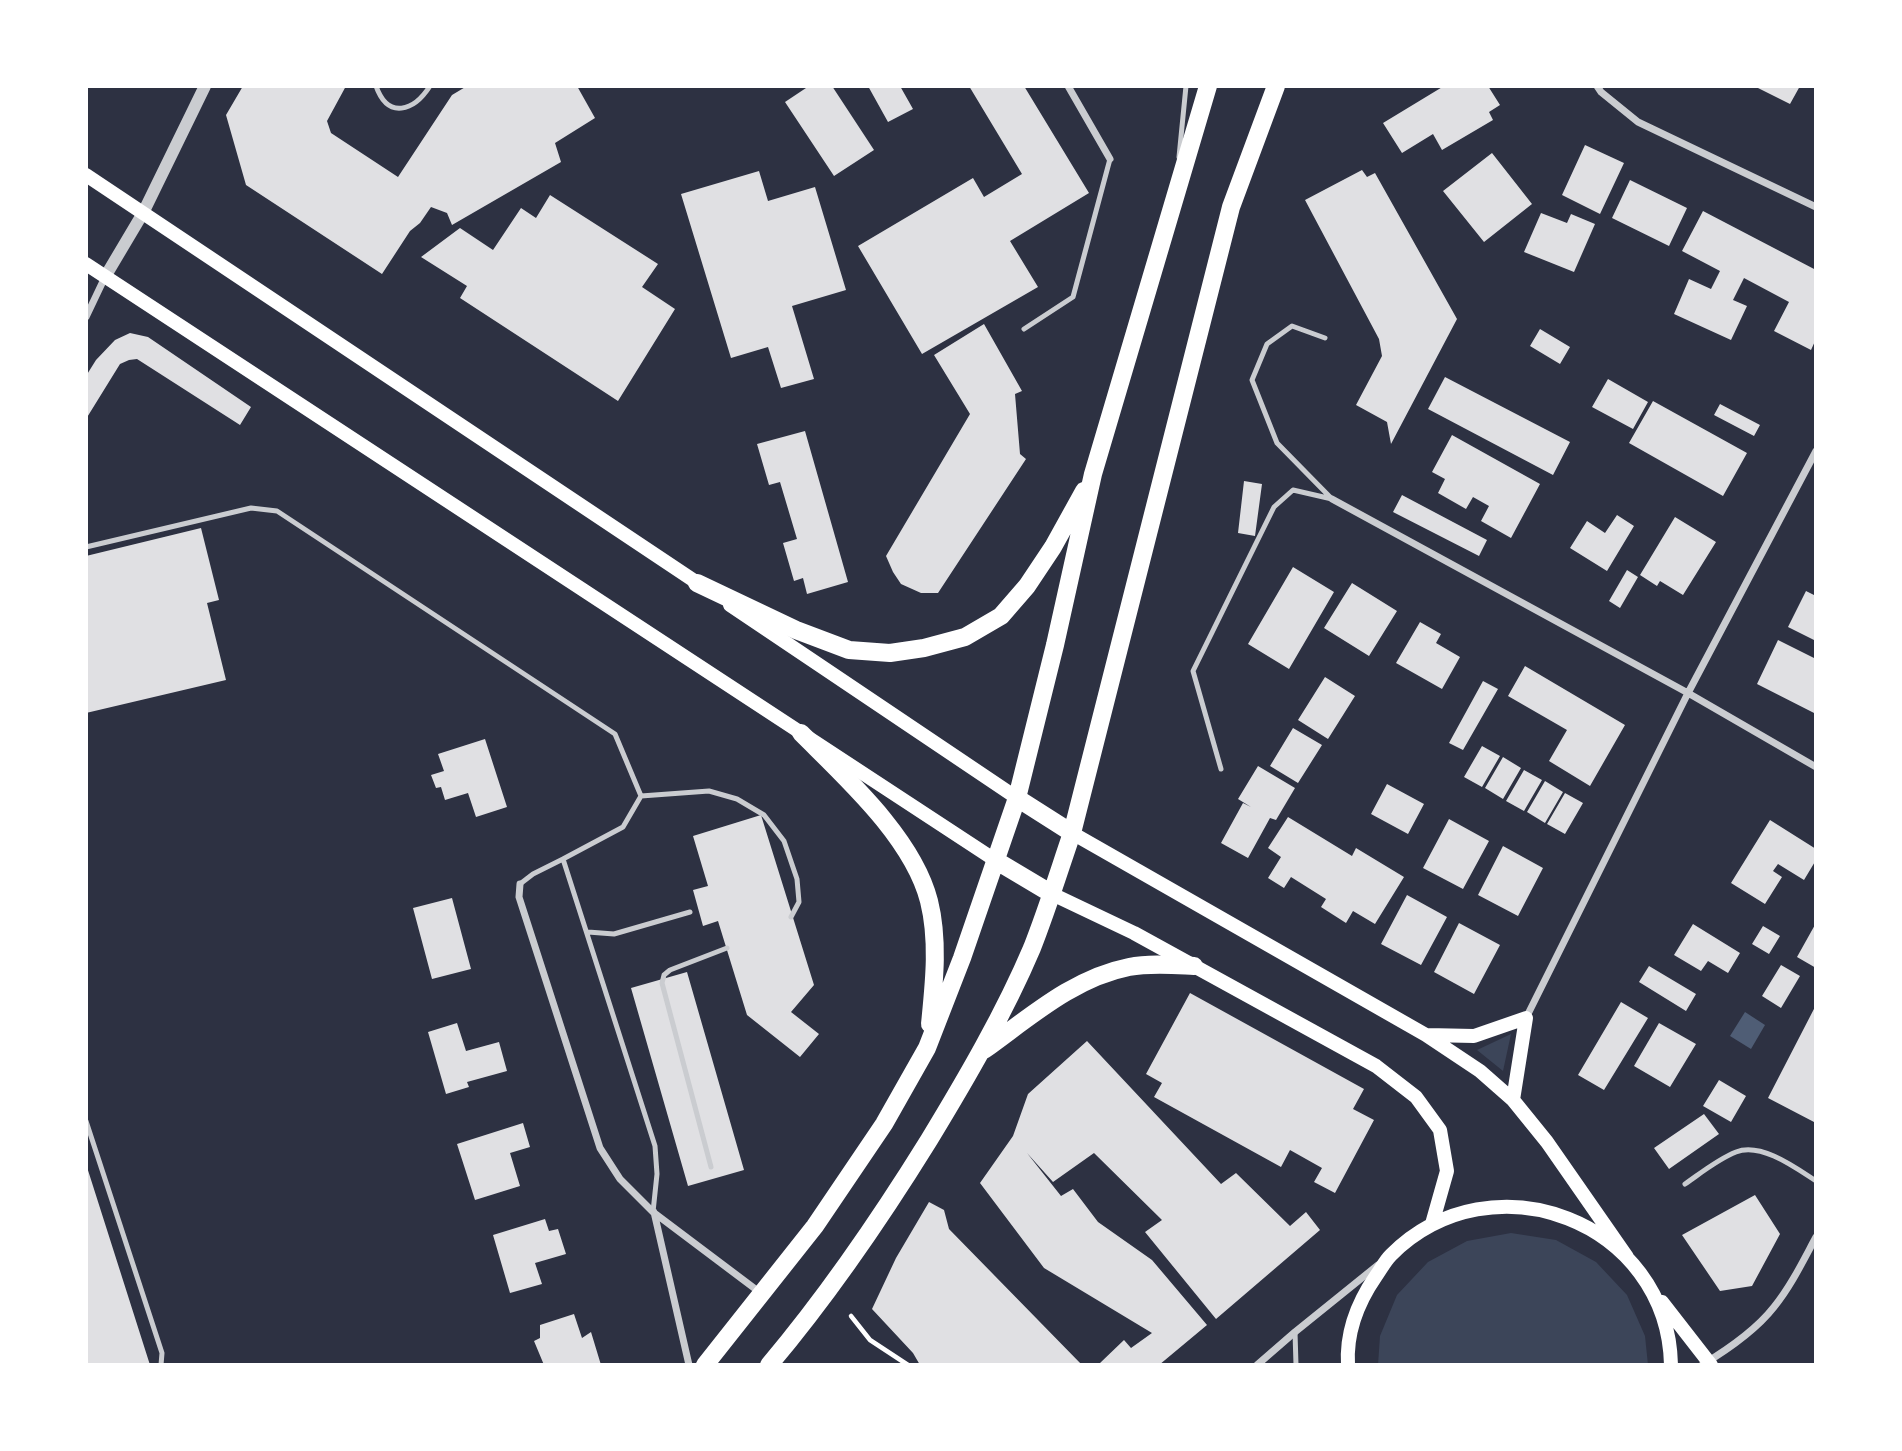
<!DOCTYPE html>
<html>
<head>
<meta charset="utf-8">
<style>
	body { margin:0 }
	#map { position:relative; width:1902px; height:1451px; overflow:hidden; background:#2d3142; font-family:"Asap Condensed",sans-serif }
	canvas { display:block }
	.frame { position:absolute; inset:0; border:88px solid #fff; pointer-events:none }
</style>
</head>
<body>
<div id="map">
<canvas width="1902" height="1451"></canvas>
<div class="frame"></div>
</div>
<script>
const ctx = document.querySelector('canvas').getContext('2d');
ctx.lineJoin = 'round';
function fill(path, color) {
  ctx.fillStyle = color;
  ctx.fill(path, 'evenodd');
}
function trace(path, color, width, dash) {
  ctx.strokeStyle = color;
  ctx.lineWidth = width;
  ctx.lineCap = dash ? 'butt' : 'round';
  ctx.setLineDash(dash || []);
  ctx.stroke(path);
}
fill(new Path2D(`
	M 1511,1034 L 1503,1071 L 1477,1050 Z
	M 1511,1233 L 1556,1240 L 1596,1262 L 1627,1295 L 1645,1336 L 1648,1365 L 1378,1365 L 1380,1336 L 1397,1295 L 1428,1262 L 1467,1241 Z`), '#3c4559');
fill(new Path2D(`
	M 1745,1012 L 1765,1025 L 1751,1049 L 1730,1036 Z`), '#4f5d75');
fill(new Path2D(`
	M 243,86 L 346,86 L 327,121 L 331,133 L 398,177 L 452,95 L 467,86 L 577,86 L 595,118 L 555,143 L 561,162 L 452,225 L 447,213 L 431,207 L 420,223 L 410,231 L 382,274 L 246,185 L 226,115 Z
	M 809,86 L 832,86 L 874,150 L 834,176 L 785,102 Z
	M 868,86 L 900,86 L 913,109 L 888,122 Z
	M 969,86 L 1024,86 L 1089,193 L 1010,241 L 1038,287 L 922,354 L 858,246 L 973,178 L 984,197 L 1022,174 Z
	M 1444,86 L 1488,86 L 1500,105 L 1489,112 L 1493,120 L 1442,150 L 1433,134 L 1402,153 L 1383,123 Z
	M 1754,86 L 1800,86 L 1790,104 Z
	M 1585,145 L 1624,163 L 1600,214 L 1562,195 Z
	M 1492,153 L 1532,204 L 1484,242 L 1443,191 Z
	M 1362,170 L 1367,177 L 1375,173 L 1457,319 L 1391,444 L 1387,422 L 1356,405 L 1382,356 L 1379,339 L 1305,200 Z
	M 759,171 L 768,201 L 815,187 L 846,290 L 792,306 L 814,379 L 781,388 L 768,347 L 731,358 L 681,194 Z
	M 1630,180 L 1687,208 L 1669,246 L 1612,218 Z
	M 550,195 L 658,264 L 642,287 L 675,309 L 618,401 L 460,298 L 467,286 L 421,257 L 460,228 L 493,250 L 521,208 L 536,218 Z
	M 1703,211 L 1816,270 L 1816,339 L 1811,350 L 1774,331 L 1789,302 L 1744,278 L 1733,300 L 1747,306 L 1731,340 L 1674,314 L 1689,279 L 1711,289 L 1720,271 L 1682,251 Z
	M 1541,213 L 1567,223 L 1571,214 L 1595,224 L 1574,272 L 1524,252 Z
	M 984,324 L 1022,391 L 1015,394 L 1020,454 L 1026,459 L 938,593 L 921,593 L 901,584 L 893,572 L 886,556 L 970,414 L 934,355 Z
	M 1540,329 L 1570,347 L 1560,364 L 1530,346 Z
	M 130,333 L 148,337 L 251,407 L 240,425 L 137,359 L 129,360 L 120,364 L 86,419 L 86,376 L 96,360 L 115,340 Z
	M 1445,377 L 1570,442 L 1553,475 L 1428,409 Z
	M 1608,379 L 1648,402 L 1633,429 L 1592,407 Z
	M 1653,401 L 1747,453 L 1723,496 L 1629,443 Z
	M 1720,404 L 1760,425 L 1754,436 L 1714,415 Z
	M 805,431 L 848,582 L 807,594 L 803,578 L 794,581 L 783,543 L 797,539 L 780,482 L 769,485 L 757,444 Z
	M 1452,435 L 1540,484 L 1511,538 L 1481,521 L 1489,506 L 1473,497 L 1466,509 L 1438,493 L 1445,479 L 1432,472 Z
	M 1244,481 L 1262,484 L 1255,536 L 1238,533 Z
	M 1402,495 L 1487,540 L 1479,556 L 1393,512 Z
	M 1617,515 L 1634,526 L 1607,571 L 1570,548 L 1587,521 L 1605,533 Z
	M 1675,517 L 1716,542 L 1683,595 L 1660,581 L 1657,586 L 1640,575 Z
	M 201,528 L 219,600 L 207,603 L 226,680 L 86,713 L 86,556 Z
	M 1293,567 L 1334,592 L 1289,669 L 1248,644 Z
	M 1627,570 L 1638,577 L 1620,608 L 1609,601 Z
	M 1352,583 L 1397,611 L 1369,656 L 1324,628 Z
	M 1806,591 L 1816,596 L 1816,641 L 1788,627 Z
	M 1420,622 L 1441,634 L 1436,643 L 1460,657 L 1442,689 L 1396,663 Z
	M 1778,640 L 1816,659 L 1816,714 L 1757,684 Z
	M 1525,666 L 1625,725 L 1590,786 L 1549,761 L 1567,730 L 1508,696 Z
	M 1325,677 L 1355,696 L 1328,739 L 1298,720 Z
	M 1483,681 L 1498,689 L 1463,750 L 1449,743 Z
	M 1293,728 L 1322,745 L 1298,783 L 1270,766 Z
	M 485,739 L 507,807 L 476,817 L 468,793 L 445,800 L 441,787 L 436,788 L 431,775 L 444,771 L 438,754 Z
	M 1482,746 L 1500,756 L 1482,787 L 1464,777 Z
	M 1503,757 L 1521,768 L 1503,799 L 1485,788 Z
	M 1258,766 L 1295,788 L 1276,820 L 1270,818 L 1248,858 L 1221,843 L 1243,803 L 1251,807 L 1238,799 Z
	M 1524,770 L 1542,780 L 1524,811 L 1506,801 Z
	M 1545,781 L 1563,792 L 1545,823 L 1527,812 Z
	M 1387,784 L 1424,804 L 1408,834 L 1371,814 Z
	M 1565,793 L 1583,803 L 1565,834 L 1547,824 Z
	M 761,815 L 814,985 L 791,1012 L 819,1034 L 800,1057 L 747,1015 L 718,921 L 703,926 L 693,890 L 708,886 L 693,836 Z
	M 1288,817 L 1352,856 L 1356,848 L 1404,877 L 1375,924 L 1353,911 L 1346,923 L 1321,907 L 1326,899 L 1291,877 L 1284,888 L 1268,878 L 1281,857 L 1268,848 Z
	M 1449,819 L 1489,841 L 1463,889 L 1423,868 Z
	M 1770,820 L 1816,849 L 1816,860 L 1804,880 L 1778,864 L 1773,871 L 1782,877 L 1765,904 L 1731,883 Z
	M 1503,846 L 1543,868 L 1518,916 L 1478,895 Z
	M 1407,895 L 1447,917 L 1421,965 L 1381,944 Z
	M 452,898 L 471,969 L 432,979 L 413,908 Z
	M 1459,923 L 1500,945 L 1474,994 L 1434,972 Z
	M 1816,923 L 1816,968 L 1797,957 Z
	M 1693,924 L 1740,953 L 1728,973 L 1708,961 L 1701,971 L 1674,955 Z
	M 1763,926 L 1780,936 L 1769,954 L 1752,944 Z
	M 1781,965 L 1800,976 L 1781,1008 L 1762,996 Z
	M 1649,966 L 1696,994 L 1686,1011 L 1639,982 Z
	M 687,972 L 744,1170 L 688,1186 L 631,988 Z
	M 1190,993 L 1364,1089 L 1353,1109 L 1374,1120 L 1335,1193 L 1314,1182 L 1322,1168 L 1290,1150 L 1281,1167 L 1154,1097 L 1162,1083 L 1146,1074 Z
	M 1621,1002 L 1648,1018 L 1604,1090 L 1578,1075 Z
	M 1816,1005 L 1816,1117 L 1814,1122 L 1768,1098 Z
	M 457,1023 L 466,1051 L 499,1042 L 507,1071 L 467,1082 L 469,1087 L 446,1094 L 428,1032 Z
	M 1659,1023 L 1696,1044 L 1670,1087 L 1634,1066 Z
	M 1087,1041 L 1221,1184 L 1236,1173 L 1290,1226 L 1306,1212 L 1320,1230 L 1216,1319 L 1145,1232 L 1162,1220 L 1094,1153 L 1053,1182 L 1027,1153 L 1061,1196 L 1073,1189 L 1098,1222 L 1152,1260 L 1207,1325 L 1159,1365 L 1102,1365 L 1100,1363 L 1124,1340 L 1131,1348 L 1152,1333 L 1044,1268 L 980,1183 L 1013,1136 L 1028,1094 Z
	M 1719,1080 L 1746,1096 L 1731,1122 L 1703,1106 Z
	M 1704,1114 L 1719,1134 L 1669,1169 L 1654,1148 Z
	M 523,1123 L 530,1147 L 510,1153 L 520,1186 L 475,1200 L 457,1144 Z
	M 86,1164 L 150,1365 L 86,1365 Z
	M 1755,1195 L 1780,1234 L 1752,1286 L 1720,1291 L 1682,1235 Z
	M 929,1202 L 944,1210 L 949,1229 L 1082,1365 L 920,1365 L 913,1353 L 872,1309 L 896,1258 Z
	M 545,1219 L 549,1231 L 558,1229 L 566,1254 L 535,1263 L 542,1284 L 510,1293 L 493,1235 Z
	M 574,1314 L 582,1338 L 591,1332 L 601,1365 L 544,1365 L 534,1341 L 540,1338 L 540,1325 Z`), '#e0e0e3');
trace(new Path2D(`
	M 851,1316 L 870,1340 L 908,1365`), '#fff', 4.5);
trace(new Path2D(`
	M 376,86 C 388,120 414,111 430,86
	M 1179,157 L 1186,86
	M 1024,329 L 1073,297 L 1110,159
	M 1325,338 L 1292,326 L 1267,344 L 1252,380 L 1277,443 L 1330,497
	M 86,547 L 251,508 L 277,511 L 615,734 L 641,796 L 623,827 L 563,859 L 655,1146 L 657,1174 L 653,1212
	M 1221,769 L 1193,671 L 1274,507 L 1293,490 L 1332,499
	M 641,796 L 709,791 L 737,799 L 764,815 L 784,841 L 797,879 L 799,902 L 791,917
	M 520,884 L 533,874 L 563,859
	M 588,932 L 614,934 L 690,912
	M 86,1121 L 162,1353 L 161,1365
	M 711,1167 L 662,983 L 664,975 L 670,970 L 727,948
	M 1685,1184 C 1701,1173 1718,1159 1736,1152 C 1761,1142 1796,1168 1816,1181
	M 1295,1332 L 1296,1365`), '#caccd0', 5);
trace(new Path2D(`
	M 1068,86 L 1110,159
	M 1597,86 L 1601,92 L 1638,122 L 1816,207
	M 86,317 L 105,277
	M 1332,499 L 1688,693 L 1816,767
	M 520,884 L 519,897 L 600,1148 L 620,1179 L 653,1212 L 762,1294
	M 1526,1018 L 1688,693 L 1816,451
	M 654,1212 L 689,1365
	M 1257,1365 L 1295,1332 L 1378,1265
	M 1702,1365 C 1727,1350 1756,1330 1774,1307 C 1791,1286 1803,1261 1816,1237`), '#caccd0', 7);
trace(new Path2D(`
	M 105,277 L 143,213 L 205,86`), '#caccd0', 12);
trace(new Path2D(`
	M 86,175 L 705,588
	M 86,264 L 995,860
	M 730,605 L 1017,798
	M 1072,833 L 1426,1035 L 1480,1071 L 1513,1100 L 1547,1142 L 1627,1257
	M 1052,894 L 1134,933 L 1376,1066 L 1416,1097 L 1440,1130 L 1447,1171 L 1432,1224
	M 1427,1035 L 1474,1036 L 1526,1018 L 1513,1100
	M 1662,1302 L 1711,1365
	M 1348,1365 C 1346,1333 1358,1302 1376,1276 C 1381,1269 1385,1261 1391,1255 C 1492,1154 1668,1222 1671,1365`), '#fff', 14);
trace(new Path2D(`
	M 697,583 L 796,630 L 849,650 L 890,653 L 924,648 L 965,637 L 1001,616 L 1027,586 L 1053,547 L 1084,491
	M 801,733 C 846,778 913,838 929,901 C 939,941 934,984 930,1024
	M 1017,798 L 1072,833
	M 995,860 L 1052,894
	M 984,1050 C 1029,1018 1073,978 1129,967 C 1150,963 1173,965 1194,966
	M 705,1365 L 815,1226 L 884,1124 L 927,1048 L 962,958 L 1017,798 L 1055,645 L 1093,474 L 1208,86
	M 769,1365 C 829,1294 880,1219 929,1140 C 966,1079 1004,1014 1032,948 C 1047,910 1059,871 1072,833 L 1231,207 L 1276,86`), '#fff', 18);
</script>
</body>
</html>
